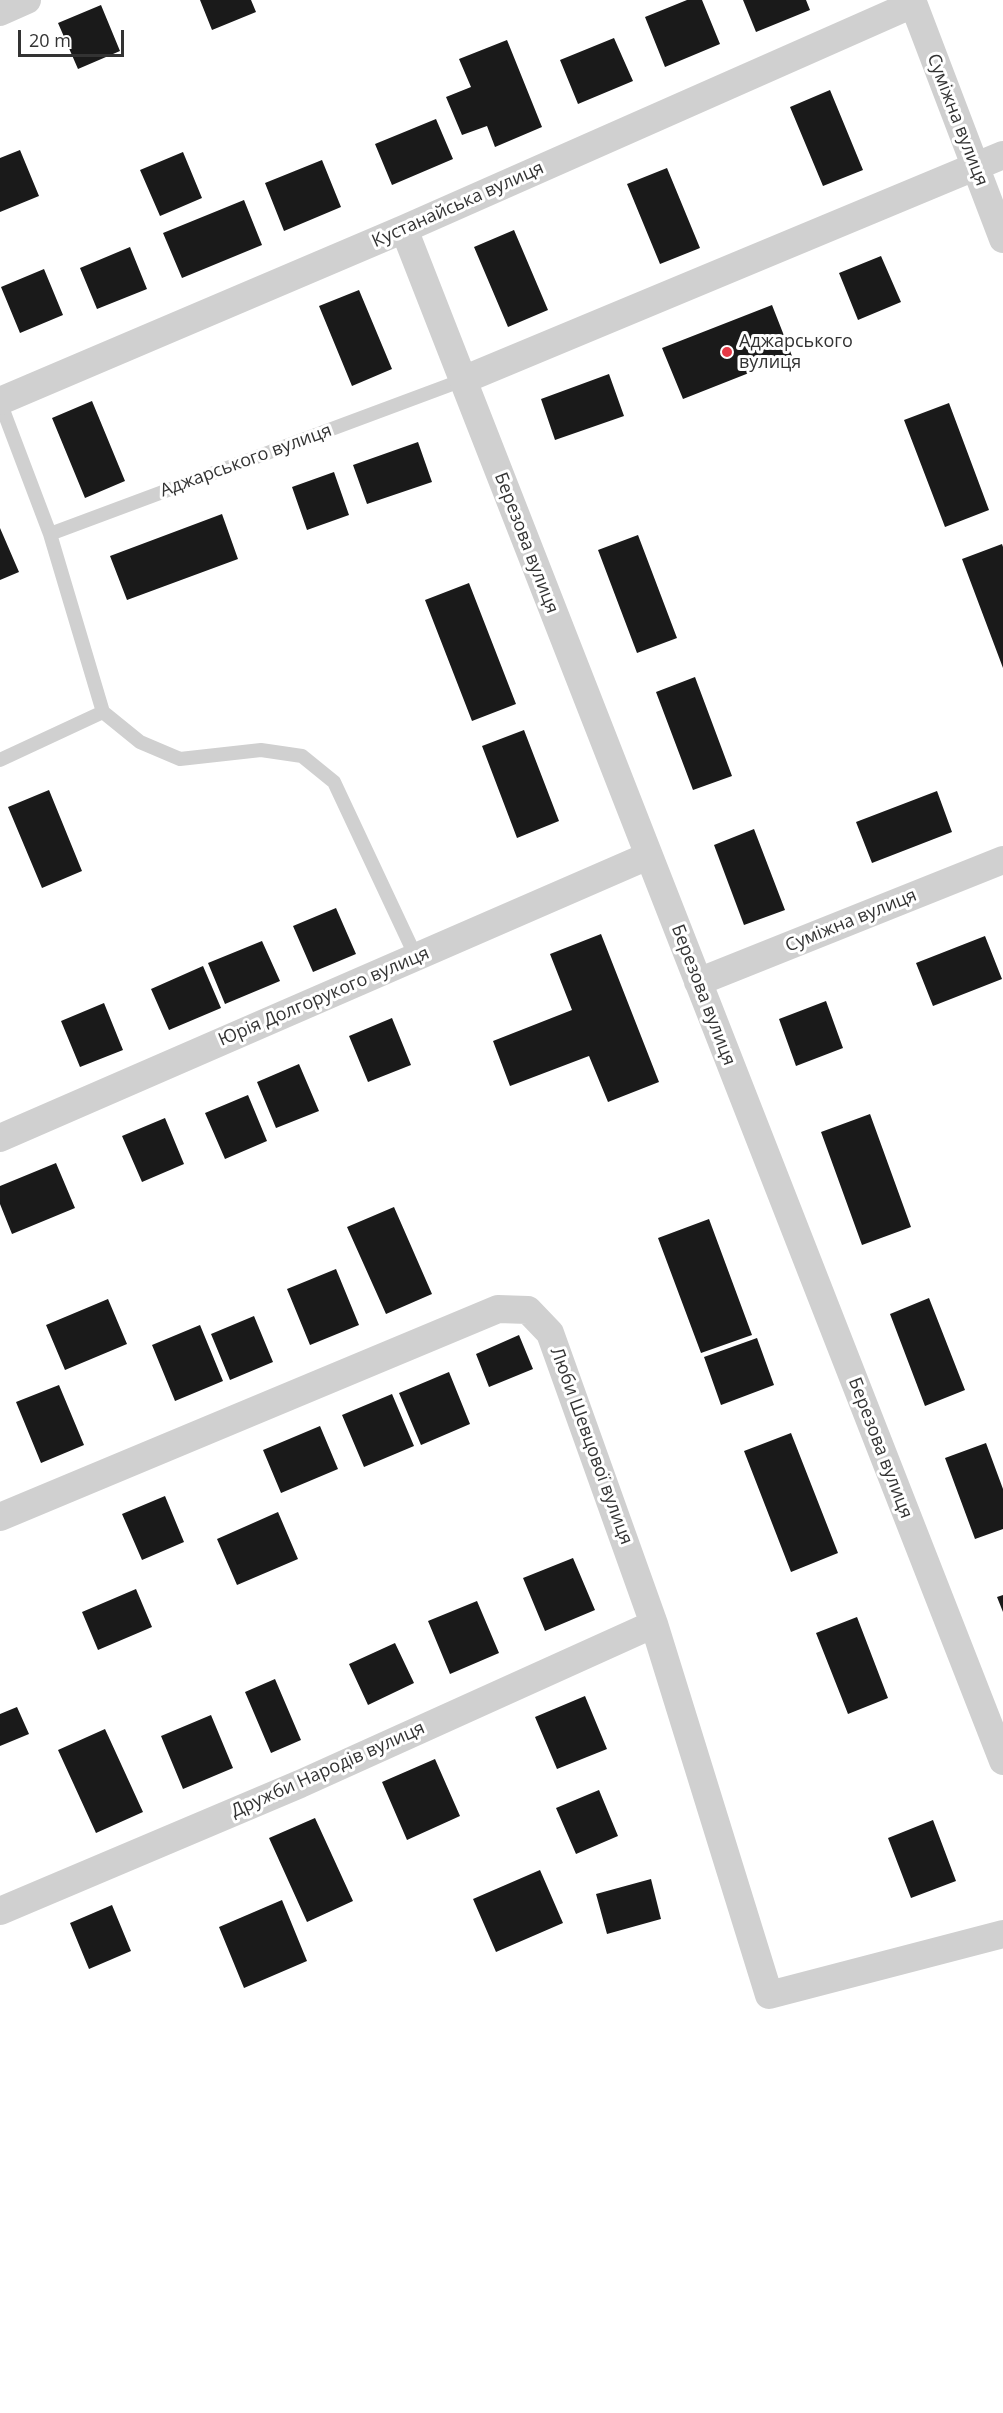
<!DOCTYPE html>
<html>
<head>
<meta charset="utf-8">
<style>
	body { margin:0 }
	#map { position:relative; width:1003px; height:2413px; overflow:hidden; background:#fff; font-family:"Open Sans",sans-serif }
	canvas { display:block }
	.scale { position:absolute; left:18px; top:30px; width:106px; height:27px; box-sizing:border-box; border:3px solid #333; border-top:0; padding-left:8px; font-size:18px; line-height:21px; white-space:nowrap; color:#333; -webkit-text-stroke:4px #fff; paint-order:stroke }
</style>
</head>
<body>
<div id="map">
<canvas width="1003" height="2413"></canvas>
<div class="scale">20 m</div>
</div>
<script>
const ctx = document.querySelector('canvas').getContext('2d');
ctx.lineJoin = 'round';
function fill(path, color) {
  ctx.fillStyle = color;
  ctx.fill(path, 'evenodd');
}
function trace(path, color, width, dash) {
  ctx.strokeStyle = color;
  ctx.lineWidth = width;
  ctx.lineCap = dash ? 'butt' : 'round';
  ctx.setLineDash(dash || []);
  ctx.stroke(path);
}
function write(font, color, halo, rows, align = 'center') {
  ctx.font = font + ' "Open Sans",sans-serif';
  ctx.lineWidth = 6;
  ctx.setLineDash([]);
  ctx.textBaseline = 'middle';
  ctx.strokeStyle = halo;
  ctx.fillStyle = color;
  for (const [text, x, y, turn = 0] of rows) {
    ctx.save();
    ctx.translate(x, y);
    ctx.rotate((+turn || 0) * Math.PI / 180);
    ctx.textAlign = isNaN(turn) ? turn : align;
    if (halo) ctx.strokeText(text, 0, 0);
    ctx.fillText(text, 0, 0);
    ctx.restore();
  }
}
fill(new Path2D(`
	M 200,0 L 251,0 L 256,12 L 212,30 Z
	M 687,0 L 702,0 L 720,44 L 665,67 L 645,17 Z
	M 743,0 L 806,0 L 810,10 L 756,32 Z
	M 101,5 L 120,51 L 78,69 L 58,23 Z
	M 614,38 L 633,81 L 578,104 L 560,60 Z
	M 507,40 L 542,127 L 495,147 L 487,126 L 462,135 L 446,97 L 471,87 L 459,59 Z
	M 830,90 L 863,170 L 823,186 L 790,107 Z
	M 436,119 L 453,159 L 392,185 L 375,144 Z
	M 20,150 L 39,196 L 0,212 L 0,158 Z
	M 183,152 L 202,198 L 160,216 L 140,170 Z
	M 322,160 L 341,207 L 284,231 L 265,183 Z
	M 667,168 L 700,248 L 660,264 L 627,184 Z
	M 244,200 L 262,245 L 182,278 L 163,233 Z
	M 514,230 L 548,310 L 508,327 L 474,247 Z
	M 130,247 L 147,289 L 97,309 L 80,268 Z
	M 881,256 L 901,302 L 858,320 L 839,273 Z
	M 44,269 L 63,315 L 20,333 L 1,287 Z
	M 359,290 L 392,369 L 352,386 L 319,306 Z
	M 772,305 L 792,356 L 683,399 L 662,348 Z
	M 609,374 L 624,416 L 555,440 L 541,399 Z
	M 92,401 L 125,481 L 85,498 L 52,418 Z
	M 949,403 L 989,510 L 945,527 L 904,420 Z
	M 418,442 L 432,482 L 367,504 L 353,465 Z
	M 334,472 L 349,515 L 307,530 L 292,487 Z
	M 222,514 L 238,559 L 127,600 L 110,556 Z
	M 0,528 L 19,572 L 0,580 Z
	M 638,535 L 677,638 L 637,653 L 598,550 Z
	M 1002,544 L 1003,547 L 1003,668 L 962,559 Z
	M 469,583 L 516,704 L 472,721 L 425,600 Z
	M 695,677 L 732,776 L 693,790 L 656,692 Z
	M 524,730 L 559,821 L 517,838 L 482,746 Z
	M 49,790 L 82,871 L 42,888 L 8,807 Z
	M 937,791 L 952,832 L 872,863 L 856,822 Z
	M 754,829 L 785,910 L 744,925 L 714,845 Z
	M 336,908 L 356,954 L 313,972 L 293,926 Z
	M 601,934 L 659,1082 L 608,1102 L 589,1056 L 510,1086 L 493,1041 L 572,1010 L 550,954 Z
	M 985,936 L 1002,979 L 933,1006 L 916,963 Z
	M 262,941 L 280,981 L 225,1004 L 208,963 Z
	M 203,966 L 221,1008 L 169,1030 L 151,989 Z
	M 826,1001 L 843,1048 L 796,1066 L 779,1019 Z
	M 104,1003 L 123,1050 L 80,1067 L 61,1021 Z
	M 392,1018 L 411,1065 L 368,1082 L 349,1036 Z
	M 299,1064 L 319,1111 L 276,1128 L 257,1082 Z
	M 248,1095 L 267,1141 L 225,1159 L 205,1113 Z
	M 870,1114 L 911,1227 L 862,1245 L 821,1132 Z
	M 165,1118 L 184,1164 L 142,1182 L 122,1136 Z
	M 56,1163 L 75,1208 L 12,1234 L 0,1204 L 0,1186 Z
	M 394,1207 L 432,1294 L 386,1314 L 347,1227 Z
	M 709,1219 L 752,1335 L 701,1353 L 658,1238 Z
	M 336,1269 L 359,1325 L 310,1345 L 287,1289 Z
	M 929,1298 L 965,1390 L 925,1406 L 890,1314 Z
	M 108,1299 L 127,1344 L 65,1370 L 46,1325 Z
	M 254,1316 L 273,1362 L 230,1380 L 211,1334 Z
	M 200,1325 L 223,1381 L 175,1401 L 152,1345 Z
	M 519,1335 L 533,1369 L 489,1387 L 476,1354 Z
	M 757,1338 L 774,1385 L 721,1405 L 704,1357 Z
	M 449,1372 L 470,1424 L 421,1445 L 399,1393 Z
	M 59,1385 L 84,1445 L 41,1463 L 16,1402 Z
	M 392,1394 L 414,1446 L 364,1467 L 342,1415 Z
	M 320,1426 L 338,1469 L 281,1493 L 263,1450 Z
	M 791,1433 L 838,1553 L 791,1572 L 744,1451 Z
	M 986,1443 L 1003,1489 L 1003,1529 L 975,1539 L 945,1458 Z
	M 165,1496 L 184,1542 L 142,1560 L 122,1514 Z
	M 278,1512 L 298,1559 L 237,1585 L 217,1539 Z
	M 573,1558 L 595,1610 L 545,1631 L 523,1578 Z
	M 136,1589 L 152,1627 L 98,1650 L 82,1612 Z
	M 1003,1595 L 1003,1612 L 997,1597 Z
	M 477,1601 L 499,1653 L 450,1674 L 428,1621 Z
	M 857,1617 L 888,1698 L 848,1714 L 816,1633 Z
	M 395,1643 L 414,1683 L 368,1705 L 349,1664 Z
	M 275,1679 L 301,1740 L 271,1753 L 245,1692 Z
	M 585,1696 L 607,1749 L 557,1769 L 535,1717 Z
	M 17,1707 L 29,1734 L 0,1746 L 0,1714 Z
	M 211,1715 L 233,1768 L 183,1789 L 161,1736 Z
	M 105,1729 L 143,1812 L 96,1833 L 58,1750 Z
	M 435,1759 L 460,1816 L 407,1840 L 382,1782 Z
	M 599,1790 L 618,1836 L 576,1854 L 556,1808 Z
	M 315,1818 L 353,1901 L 307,1922 L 269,1838 Z
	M 933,1820 L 956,1881 L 911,1898 L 888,1838 Z
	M 540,1870 L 563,1923 L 496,1952 L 473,1899 Z
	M 651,1879 L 661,1919 L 607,1934 L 596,1894 Z
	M 282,1900 L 307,1961 L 244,1988 L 219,1927 Z
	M 112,1905 L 131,1951 L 89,1969 L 70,1923 Z`), '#1a1a1a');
trace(new Path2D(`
	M 0,402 L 50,534 L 103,712 L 140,742 L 180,759 L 261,750 L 302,756 L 334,782 L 416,957
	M 50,534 L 463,380
	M 0,760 L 103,712`), '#d0d0d0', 14);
trace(new Path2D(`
	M 912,0 L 1003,239
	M 0,12 L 27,0
	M 404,229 L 1003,1761
	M 463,380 L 1003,155
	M 0,401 L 404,229 L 913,4
	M 698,982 L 1003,860
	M 0,1138 L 648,856
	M 0,1517 L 498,1309 L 528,1310 L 550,1333 L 654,1624 L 769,1995 L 1003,1934
	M 0,1911 L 300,1784 L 654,1624`), '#d0d0d0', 28);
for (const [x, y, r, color] of [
	[727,352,6,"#e63946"]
]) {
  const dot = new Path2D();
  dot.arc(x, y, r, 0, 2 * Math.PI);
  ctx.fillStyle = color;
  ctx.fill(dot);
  trace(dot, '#fff', 2);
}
write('18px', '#333', '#fff', [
	["Суміжна вулиця",957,120,69],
	["Кустанайська вулиця",458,205,-24],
	["Аджарського вулиця",246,461,-20],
	["Березова вулиця",526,543,69],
	["Суміжна вулиця",851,921,-22],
	["Березова вулиця",703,995,69],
	["Юрія Долгорукого вулиця",324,997,-23],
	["Люби Шевцової вулиця",591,1446,70],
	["Березова вулиця",880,1448,69],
	["Дружби Народів вулиця",328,1770,-24]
]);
write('18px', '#333', '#fff', [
	["Аджарського",739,342],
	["вулиця",739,363]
], 'left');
</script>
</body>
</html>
